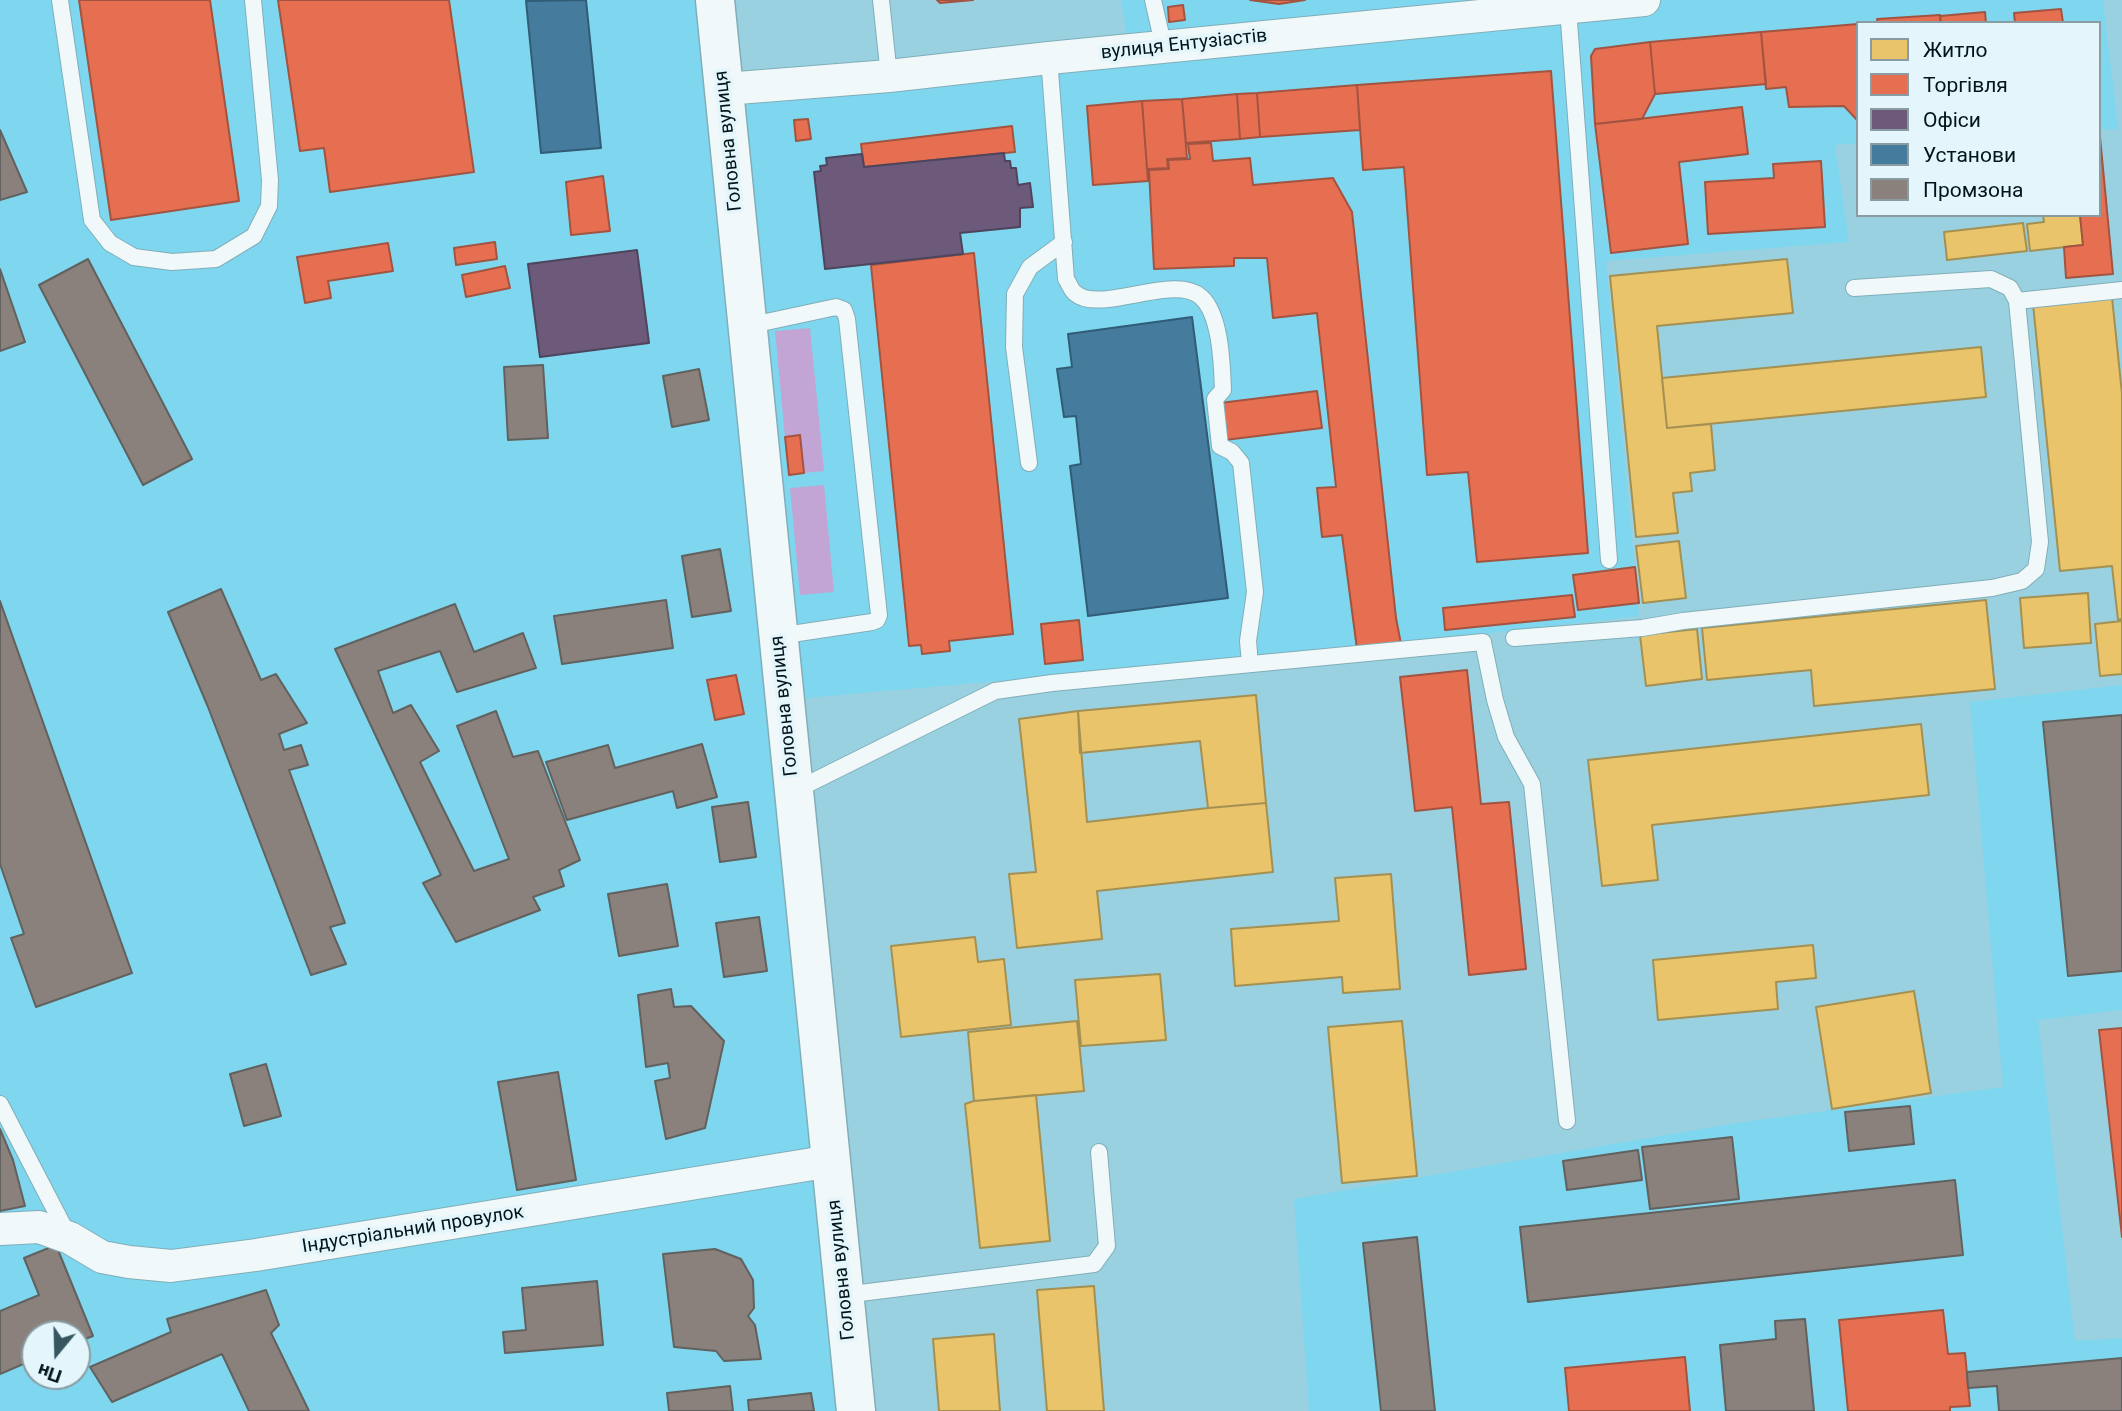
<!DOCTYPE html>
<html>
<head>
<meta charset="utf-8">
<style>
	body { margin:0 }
	#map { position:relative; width:2122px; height:1411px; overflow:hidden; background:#99d1e0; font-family:Roboto,sans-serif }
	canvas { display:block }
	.legend { position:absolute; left:1856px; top:21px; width:245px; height:196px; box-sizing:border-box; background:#e4f6fb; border:2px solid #899ca1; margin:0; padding:9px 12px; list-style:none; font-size:21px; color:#01151b }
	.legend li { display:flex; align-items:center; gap:14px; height:35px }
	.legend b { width:35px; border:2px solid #899ca1 }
	.north { position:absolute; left:21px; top:1320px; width:70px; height:70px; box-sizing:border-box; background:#e4f6fb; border:2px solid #899ca1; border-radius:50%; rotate:199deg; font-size:19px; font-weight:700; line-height:28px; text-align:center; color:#01151b }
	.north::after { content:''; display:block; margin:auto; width:24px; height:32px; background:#365760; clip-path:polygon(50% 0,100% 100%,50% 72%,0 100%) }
</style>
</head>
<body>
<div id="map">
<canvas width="2122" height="1411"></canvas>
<ul class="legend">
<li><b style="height:19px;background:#e9c46a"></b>Житло</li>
<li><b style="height:19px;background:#e76f51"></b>Торгівля</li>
<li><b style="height:19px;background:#6d597a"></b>Офіси</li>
<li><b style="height:19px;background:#457b9d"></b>Установи</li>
<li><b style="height:19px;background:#8a817c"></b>Промзона</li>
</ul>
<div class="north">Пн</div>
</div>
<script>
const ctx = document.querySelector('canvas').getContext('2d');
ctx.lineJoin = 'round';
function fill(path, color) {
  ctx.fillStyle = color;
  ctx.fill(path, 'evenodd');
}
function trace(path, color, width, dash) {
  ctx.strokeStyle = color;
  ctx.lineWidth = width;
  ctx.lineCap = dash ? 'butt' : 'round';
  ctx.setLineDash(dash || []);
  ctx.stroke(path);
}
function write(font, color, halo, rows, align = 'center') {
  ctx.font = font + ' Roboto,sans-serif';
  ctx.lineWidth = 7;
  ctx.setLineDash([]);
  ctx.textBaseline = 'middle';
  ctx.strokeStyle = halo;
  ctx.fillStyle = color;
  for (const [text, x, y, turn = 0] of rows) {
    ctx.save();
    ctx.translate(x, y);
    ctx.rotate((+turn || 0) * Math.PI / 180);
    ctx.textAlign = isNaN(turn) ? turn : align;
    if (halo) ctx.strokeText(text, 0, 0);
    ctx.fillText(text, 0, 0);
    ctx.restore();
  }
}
fill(new Path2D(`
	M 0,0 L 708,0 L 850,1411 L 0,1411 ZM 35,1334 L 77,1334 L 77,1376 L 35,1376 Z
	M 1121,0 L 2103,0 L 2118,129 L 2099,130 L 2099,23 L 1858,23 L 1858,143 L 1835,145 L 1849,242 L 1606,261 L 1639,616 L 1355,649 L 796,699 L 744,108 L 760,95 L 1131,62 Z
	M 2122,685 L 2122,1010 L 2038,1020 L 2075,1341 L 2122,1338 L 2122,1411 L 1309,1411 L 1294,1199 L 1736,1123 L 2003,1087 L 1970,702 Z`), '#7ed7ee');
fill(new Path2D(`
	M 810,328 L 824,471 L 804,473 L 800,435 L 785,437 L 775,331 Z
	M 824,485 L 834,592 L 800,595 L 790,488 Z`), '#c2a5d4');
const homes = new Path2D(`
	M 2043,215 L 2080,215 L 2083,245 L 2030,251 L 2027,224 L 2044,222 Z
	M 2023,223 L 2027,251 L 1947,260 L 1944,232 Z
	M 1787,259 L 1793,313 L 1657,326 L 1667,428 L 1711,424 L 1715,470 L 1690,473 L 1692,491 L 1673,493 L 1678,533 L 1636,537 L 1610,276 Z
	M 2112,297 L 2122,394 L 2122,619 L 2118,620 L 2112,566 L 2060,571 L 2033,304 Z
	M 1981,347 L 1986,397 L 1667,428 L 1662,378 Z
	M 1679,541 L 1686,598 L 1643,603 L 1636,546 Z
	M 2088,593 L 2091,643 L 2024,648 L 2020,598 Z
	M 1986,600 L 1995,689 L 1814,706 L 1811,670 L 1707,680 L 1702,628 Z
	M 2122,621 L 2122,674 L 2100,676 L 2095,624 Z
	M 1697,629 L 1702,679 L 1646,686 L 1640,635 Z
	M 1256,695 L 1266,803 L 1208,808 L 1200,741 L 1080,753 L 1078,711 Z
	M 1078,711 L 1087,822 L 1208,808 L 1266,803 L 1273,872 L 1097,891 L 1102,939 L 1017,948 L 1009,874 L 1036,872 L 1019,719 Z
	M 1921,724 L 1929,795 L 1652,825 L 1658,880 L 1602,886 L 1588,760 Z
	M 1391,874 L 1400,989 L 1343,993 L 1342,977 L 1235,986 L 1231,929 L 1339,921 L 1335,878 Z
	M 975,937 L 978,962 L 1004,959 L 1011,1025 L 901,1037 L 891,946 Z
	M 1813,945 L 1816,978 L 1776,982 L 1778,1009 L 1658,1020 L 1653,960 Z
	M 1160,974 L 1166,1040 L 1081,1046 L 1075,980 Z
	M 1914,991 L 1931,1093 L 1832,1109 L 1816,1007 Z
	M 1077,1021 L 1084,1091 L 974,1101 L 968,1032 Z
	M 1402,1021 L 1417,1176 L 1342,1183 L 1328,1027 Z
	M 1036,1095 L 1050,1241 L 980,1248 L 965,1104 L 974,1101 Z
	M 1094,1286 L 1104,1411 L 1047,1411 L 1037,1290 Z
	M 994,1334 L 1000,1411 L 939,1411 L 933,1339 Z`);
fill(homes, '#e9c46a');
trace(homes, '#a39052', 2);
const shops = new Path2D(`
	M 79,0 L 210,0 L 239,201 L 111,220 Z
	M 278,0 L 449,0 L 474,172 L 330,192 L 324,148 L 300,151 Z
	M 937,0 L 973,0 L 940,3 Z
	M 1250,0 L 1305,0 L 1279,4 Z
	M 1183,5 L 1185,20 L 1169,22 L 1168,7 Z
	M 2061,9 L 2063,23 L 2015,23 L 2014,13 Z
	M 1985,12 L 1986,23 L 1941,23 L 1940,16 Z
	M 1940,15 L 1940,23 L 1878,23 L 1877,19 Z
	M 1858,24 L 1858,121 L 1844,106 L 1789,107 L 1786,87 L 1766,89 L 1761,32 Z
	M 1761,32 L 1766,84 L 1655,94 L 1650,42 Z
	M 1650,42 L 1655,94 L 1642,119 L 1595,124 L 1591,56 L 1595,49 Z
	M 1551,71 L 1588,553 L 1477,562 L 1468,472 L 1427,475 L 1404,167 L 1363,170 L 1357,85 Z
	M 1357,85 L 1360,130 L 1260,137 L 1257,93 Z
	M 1257,93 L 1260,137 L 1240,139 L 1237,94 Z
	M 1237,94 L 1240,139 L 1186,143 L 1182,99 Z
	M 1182,99 L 1187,158 L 1167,159 L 1168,168 L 1147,169 L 1142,101 Z
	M 1142,101 L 1148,181 L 1093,185 L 1087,106 Z
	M 1742,107 L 1748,154 L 1679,162 L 1688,244 L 1611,253 L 1595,124 Z
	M 808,119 L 811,139 L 796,141 L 794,120 Z
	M 1012,126 L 1015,152 L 864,167 L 861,144 Z
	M 2099,126 L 2113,274 L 2066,278 L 2064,247 L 2083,245 L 2080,215 L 2099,215 Z
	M 1211,143 L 1213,161 L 1250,158 L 1253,185 L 1333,178 L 1352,212 L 1396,618 L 1401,644 L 1357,649 L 1342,535 L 1322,537 L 1317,488 L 1336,487 L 1317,313 L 1273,318 L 1267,258 L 1234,258 L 1234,266 L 1154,269 L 1149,170 L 1169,169 L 1168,160 L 1190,159 L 1188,144 Z
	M 1821,161 L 1825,227 L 1708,234 L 1705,182 L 1774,178 L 1773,164 Z
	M 603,176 L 610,231 L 571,235 L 566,182 Z
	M 495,242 L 497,259 L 456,265 L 454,248 Z
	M 388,243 L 393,271 L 328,281 L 331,298 L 305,303 L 297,257 Z
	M 974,253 L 1013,634 L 949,641 L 950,651 L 922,654 L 921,645 L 909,646 L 871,265 Z
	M 505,266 L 510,288 L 466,297 L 462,275 Z
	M 1317,391 L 1322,428 L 1225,440 L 1220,403 Z
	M 800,435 L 804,473 L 789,475 L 785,437 Z
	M 1635,567 L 1639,603 L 1578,610 L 1573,575 Z
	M 1572,595 L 1575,617 L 1445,630 L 1443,608 Z
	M 1079,620 L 1083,660 L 1045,664 L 1041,624 Z
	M 1467,670 L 1481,804 L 1509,802 L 1526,969 L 1469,975 L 1452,807 L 1415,811 L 1400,677 Z
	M 736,675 L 744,714 L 715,720 L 707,680 Z
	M 2122,1028 L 2122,1237 L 2099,1030 Z
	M 1943,1310 L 1948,1354 L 1965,1353 L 1970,1406 L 1950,1407 L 1950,1411 L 1848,1411 L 1839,1320 Z
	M 1685,1357 L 1690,1411 L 1569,1411 L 1565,1368 Z`);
fill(shops, '#e76f51');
trace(shops, '#a25441', 2);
const offices = new Path2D(`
	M 1004,153 L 1005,161 L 1010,161 L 1011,168 L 1016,168 L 1018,185 L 1030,183 L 1033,207 L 1020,208 L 1020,227 L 960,233 L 963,254 L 825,269 L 814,172 L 821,171 L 820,166 L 827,165 L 826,158 L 862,154 L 864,167 Z
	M 637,250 L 649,343 L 540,357 L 528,264 Z`);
fill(offices, '#6d597a');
trace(offices, '#4d455e', 2);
const public = new Path2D(`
	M 586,0 L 601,148 L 541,153 L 526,1 Z
	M 1192,317 L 1228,598 L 1088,616 L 1070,466 L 1081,464 L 1076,416 L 1064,417 L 1057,369 L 1072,367 L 1068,334 Z`);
fill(public, '#457b9d');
trace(public, '#315c76', 2);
const industry = new Path2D(`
	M 0,130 L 27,192 L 0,200 Z
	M 88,259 L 192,459 L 143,485 L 39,285 Z
	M 0,269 L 25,342 L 0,351 Z
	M 543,365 L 548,438 L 508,440 L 504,367 Z
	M 699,369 L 709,420 L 672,427 L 663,376 Z
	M 720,549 L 731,611 L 692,617 L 682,556 Z
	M 221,589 L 261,680 L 276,674 L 307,723 L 279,734 L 284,750 L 301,745 L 308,765 L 289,770 L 345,923 L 330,927 L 346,964 L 311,975 L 208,707 L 168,612 Z
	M 666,600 L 673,648 L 562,664 L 554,616 Z
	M 0,601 L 132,973 L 36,1007 L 11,938 L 24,934 L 0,864 Z
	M 455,604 L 474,652 L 523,633 L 536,668 L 457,692 L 440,651 L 378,671 L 393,713 L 411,705 L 439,751 L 420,762 L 474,871 L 509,859 L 457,726 L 496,711 L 513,757 L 538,751 L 580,860 L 559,870 L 564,886 L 533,897 L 540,910 L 456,942 L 423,883 L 441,875 L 335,649 Z
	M 2122,715 L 2122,971 L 2068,976 L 2043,722 Z
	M 702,744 L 717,797 L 677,808 L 673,791 L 567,820 L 546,762 L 608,745 L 615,768 Z
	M 748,802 L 756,857 L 720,862 L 712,807 Z
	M 667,884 L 678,946 L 619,956 L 608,894 Z
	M 759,917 L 767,971 L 724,977 L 716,923 Z
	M 671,989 L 674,1007 L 691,1006 L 724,1041 L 705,1128 L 666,1139 L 655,1081 L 670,1078 L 668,1063 L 646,1067 L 638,995 Z
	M 266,1064 L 281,1116 L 244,1126 L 230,1074 Z
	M 558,1072 L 576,1180 L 517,1190 L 498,1082 Z
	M 1910,1106 L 1914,1144 L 1849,1151 L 1845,1112 Z
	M 0,1129 L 13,1160 L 25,1206 L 0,1211 Z
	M 1732,1137 L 1739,1199 L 1650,1209 L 1642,1147 Z
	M 1638,1150 L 1642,1180 L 1567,1190 L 1563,1161 Z
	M 1955,1180 L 1963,1255 L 1528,1302 L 1520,1227 Z
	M 1417,1237 L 1435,1411 L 1381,1411 L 1363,1243 Z
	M 56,1245 L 93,1336 L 77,1342 L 77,1334 L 35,1334 L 35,1359 L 0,1374 L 0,1311 L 39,1295 L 24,1258 Z
	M 715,1249 L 741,1259 L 753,1280 L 754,1308 L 748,1316 L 755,1325 L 761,1359 L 724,1361 L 716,1351 L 674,1347 L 663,1254 Z
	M 597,1281 L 603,1345 L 505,1353 L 503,1332 L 526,1330 L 522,1288 Z
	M 266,1290 L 279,1325 L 271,1333 L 309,1411 L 249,1411 L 222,1354 L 112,1402 L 90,1367 L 171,1332 L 167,1319 Z
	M 1805,1319 L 1814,1411 L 1726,1411 L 1720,1345 L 1776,1339 L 1775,1321 Z
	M 2122,1358 L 2122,1411 L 1999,1411 L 1997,1386 L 1968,1388 L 1967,1372 Z
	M 730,1386 L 733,1411 L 669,1411 L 667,1393 Z
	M 811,1393 L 814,1411 L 749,1411 L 748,1400 Z`);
fill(industry, '#8a817c');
trace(industry, '#61615f', 2);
const lane = new Path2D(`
	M 60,0 L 92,220 L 110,243 L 134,257 L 172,262 L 216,259 L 254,236 L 269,206 L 270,180 L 253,0
	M 881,0 L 889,76
	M 1153,0 L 1164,48
	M 1568,8 L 1609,560
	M 1049,58 L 1066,279 C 1069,283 1071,290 1075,293 C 1099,315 1174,273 1201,297 C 1221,315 1222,365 1223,390 L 1215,399 L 1220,446 L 1232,452 L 1241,463 L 1255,592 L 1248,641 L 1250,664
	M 2017,301 L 2122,290
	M 747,323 L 766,322 L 836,307 L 844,310 L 847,319 L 879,615 L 877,620 L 872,622 L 778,636
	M 1029,463 L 1014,347 L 1015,294 L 1030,267 L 1064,242
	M 1514,638 L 1642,628 L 1683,621 L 1992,588 L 2022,581 L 2036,569 L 2040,542 L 2017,301 L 2010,288 L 1991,279 L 1854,288
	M 796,790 L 995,691 L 1052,683 L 1483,642 L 1495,700 L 1506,737 L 1532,784 L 1567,1121
	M 0,1104 L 68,1235
	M 844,1295 L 1094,1264 L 1107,1246 L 1099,1152`);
const street = new Path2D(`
	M 725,89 L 889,76 L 1049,58 L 1644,0
	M 0,1229 L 39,1227 L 70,1238 L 102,1257 L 129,1262 L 171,1266 L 256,1255 L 831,1161`);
const primary = new Path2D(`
	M 715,0 L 856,1411`);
trace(lane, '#81aeb9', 18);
trace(street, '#81aeb9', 34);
trace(primary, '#81aeb9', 41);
trace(lane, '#f0f8fa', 16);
trace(street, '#f0f8fa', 32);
trace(primary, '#f0f8fa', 38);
write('19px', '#01151b', '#e4f6fb', [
	["вулиця Ентузіастів",1184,45,-6],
	["Головна вулиця",729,141,-96],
	["Головна вулиця",785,706,-96],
	["Індустріальний провулок",413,1230,-9],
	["Головна вулиця",842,1270,-96]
]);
</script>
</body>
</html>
